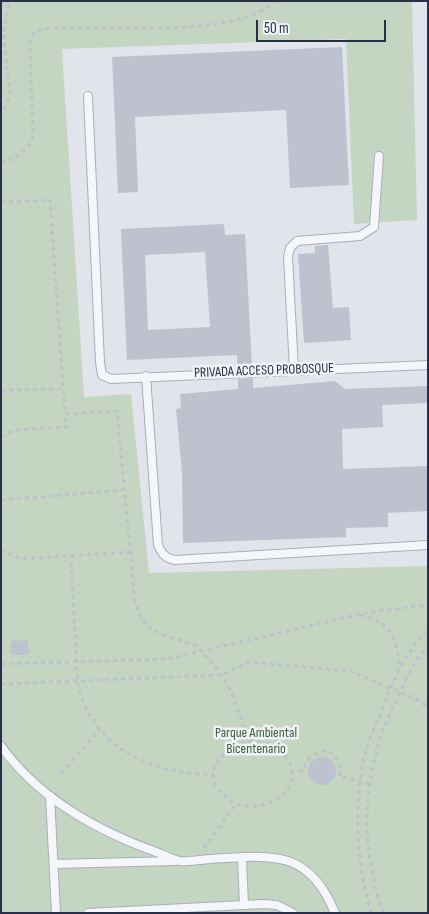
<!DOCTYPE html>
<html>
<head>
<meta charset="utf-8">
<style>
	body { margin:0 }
	#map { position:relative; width:429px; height:914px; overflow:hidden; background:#e1e4eb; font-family:"Sofia Sans Condensed",sans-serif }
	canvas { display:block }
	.frame { position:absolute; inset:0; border:2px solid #282e45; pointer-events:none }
	.scale { position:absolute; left:256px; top:20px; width:130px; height:22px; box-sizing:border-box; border:2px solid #282e45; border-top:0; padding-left:6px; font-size:15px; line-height:18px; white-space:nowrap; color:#282e45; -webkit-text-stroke:4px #f1f3f8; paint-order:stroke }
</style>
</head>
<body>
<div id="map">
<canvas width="429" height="914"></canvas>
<div class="frame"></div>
<div class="scale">50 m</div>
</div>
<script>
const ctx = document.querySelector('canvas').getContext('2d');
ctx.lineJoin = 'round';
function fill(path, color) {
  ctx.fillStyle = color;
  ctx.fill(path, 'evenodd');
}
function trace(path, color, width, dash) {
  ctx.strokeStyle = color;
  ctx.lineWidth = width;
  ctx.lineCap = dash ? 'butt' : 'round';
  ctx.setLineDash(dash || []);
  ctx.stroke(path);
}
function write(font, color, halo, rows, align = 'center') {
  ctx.font = font + ' "Sofia Sans Condensed",sans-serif';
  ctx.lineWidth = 5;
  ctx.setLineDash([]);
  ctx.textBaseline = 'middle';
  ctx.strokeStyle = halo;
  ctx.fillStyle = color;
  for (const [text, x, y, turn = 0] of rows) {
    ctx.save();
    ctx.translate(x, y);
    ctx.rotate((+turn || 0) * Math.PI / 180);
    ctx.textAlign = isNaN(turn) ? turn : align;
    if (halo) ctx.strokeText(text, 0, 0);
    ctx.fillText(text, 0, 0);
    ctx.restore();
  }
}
fill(new Path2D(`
	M 1,1 L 412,1 L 417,220 L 354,224 L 346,39 L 62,49 L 84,397 L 131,394 L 149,573 L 428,566 L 428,913 L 1,913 Z`), '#c4d6c2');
fill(new Path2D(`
	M 342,47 L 349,185 L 290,188 L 286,110 L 135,117 L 138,192 L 118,193 L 112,57 Z
	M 224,224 L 225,235 L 245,234 L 252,367 L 237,368 L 237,355 L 127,360 L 121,229 ZM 205,252 L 210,327 L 148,330 L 145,255 Z
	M 328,245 L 333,308 L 349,307 L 351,340 L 304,343 L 298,254 L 315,253 L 315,246 Z
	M 253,378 L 253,388 L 335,381 L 345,389 L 428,386 L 428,403 L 382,405 L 383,427 L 342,429 L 343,469 L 428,466 L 428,511 L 388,513 L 388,527 L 346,528 L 346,537 L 183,543 L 182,473 L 176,409 L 181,408 L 180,394 L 238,389 L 238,379 Z
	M 28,640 L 29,655 L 11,655 L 11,641 Z
	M308 771a14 14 0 1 1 28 0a14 14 0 1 1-28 0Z`), '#bec2cf');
const service = new Path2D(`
	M 88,96 L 100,362 L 102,375 L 111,379 L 428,365
	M 294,370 L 288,257 L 290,248 L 297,241 L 360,236 L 374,227 L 379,156
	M 146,376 L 158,545 C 162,554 165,558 175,560 L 428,545
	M 1,746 C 37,796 94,829 151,850 C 160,853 170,859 180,861 C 189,862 200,860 210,859 C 270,856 308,847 335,913
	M 50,796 L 56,913
	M 242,858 L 244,905
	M 54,864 L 175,861
	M 88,913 L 263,904 L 277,905 L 293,913`);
trace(service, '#aaadb9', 10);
trace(new Path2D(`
	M 1,117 L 10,95 L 3,31 L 10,1
	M 1,163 C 18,158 28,152 33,135 L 30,43 L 34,33 L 42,29 C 103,24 230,41 276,1
	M 1,202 L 50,200 L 65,414 L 117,411 L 135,602 L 141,618 L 149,627 L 161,634 L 197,646 L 222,675 L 231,691 L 249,741
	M 1,390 L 64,389
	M 1,436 L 15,430 L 66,427 L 65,414
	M 1,500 L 124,490
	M 1,550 L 21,559 L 130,552
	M 71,555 C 72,586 74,617 76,647 C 77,660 76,676 79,689 C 94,749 157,776 214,774
	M 360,615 C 391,622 395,637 400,666
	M 1,664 L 168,659 L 369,612 L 428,605
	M 1,684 L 222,675 L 248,662 L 350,671 L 416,699 L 428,707
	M 249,741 C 304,742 306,800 256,806 C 245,807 236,805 227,798 C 197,774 221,749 249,741 Z
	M 291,771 L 303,771 C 307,757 314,752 328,751 C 337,756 342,764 339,776 L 369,784
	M 61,773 L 100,729
	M 204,848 L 236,804
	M 371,913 C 357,864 353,809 364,759 C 368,740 377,722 384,705 C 394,678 406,651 428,631
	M 383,913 C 357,835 363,765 400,692 C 408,676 414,660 428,647`), '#c0c2ca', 3, [4, 4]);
trace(service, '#f5f6f9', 8);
write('14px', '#282e45', '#f1f3f8', [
	["PRIVADA ACCESO PROBOSQUE",264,371,-2]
]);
write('14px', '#356234', '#f1f3f8', [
	["Parque Ambiental",256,733],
	["Bicentenario",256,749]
]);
</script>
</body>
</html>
